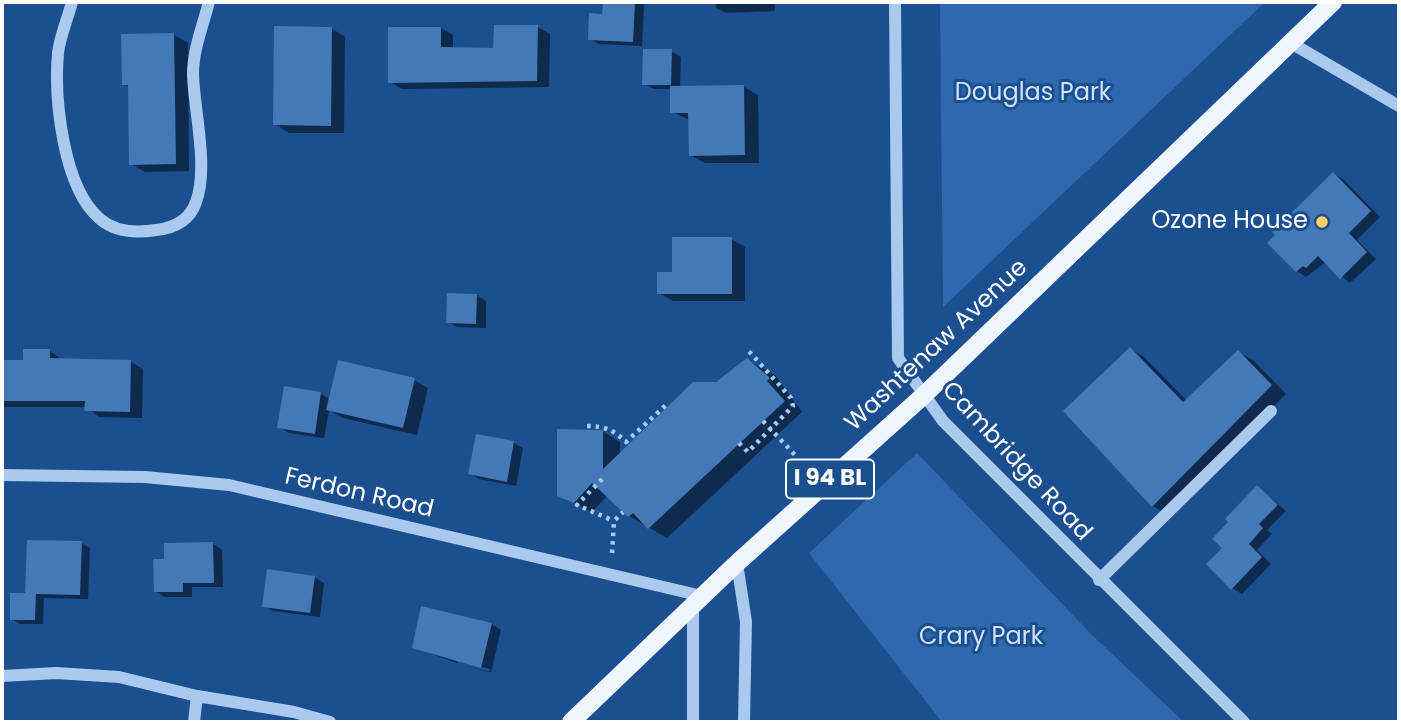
<!DOCTYPE html>
<html>
<head>
<meta charset="utf-8">
<style>
	body { margin:0 }
	#map { position:relative; width:1401px; height:724px; overflow:hidden; background:#1b4f8f; font-family:Poppins,sans-serif }
	canvas { display:block }
	.frame { position:absolute; inset:0; border:4px solid #fff; pointer-events:none }
</style>
</head>
<body>
<div id="map">
<canvas width="1401" height="724"></canvas>
<div class="frame"></div>
</div>
<script>
const ctx = document.querySelector('canvas').getContext('2d');
ctx.lineJoin = 'round';
function fill(path, color) {
  ctx.fillStyle = color;
  ctx.fill(path, 'evenodd');
}
function trace(path, color, width, dash) {
  ctx.strokeStyle = color;
  ctx.lineWidth = width;
  ctx.lineCap = dash ? 'butt' : 'round';
  ctx.setLineDash(dash || []);
  ctx.stroke(path);
}
function write(font, color, halo, rows, align = 'center') {
  ctx.font = font + ' Poppins,sans-serif';
  ctx.lineWidth = 6;
  ctx.setLineDash([]);
  ctx.textBaseline = 'middle';
  ctx.strokeStyle = halo;
  ctx.fillStyle = color;
  for (const [text, x, y, turn = 0] of rows) {
    ctx.save();
    ctx.translate(x, y);
    ctx.rotate((+turn || 0) * Math.PI / 180);
    ctx.textAlign = isNaN(turn) ? turn : align;
    if (halo) ctx.strokeText(text, 0, 0);
    ctx.fillText(text, 0, 0);
    ctx.restore();
  }
}
fill(new Path2D(`
	M 940,2 L 1265,2 L 943,307 Z
	M 917,453 L 1092,635 L 1184,722 L 942,722 L 809,553 Z`), '#2e69ad');
fill(new Path2D(`
	M 604,2 L 638,2 L 644,5 L 642,46 L 599,44 L 590,39 L 604,16 Z
	M 716,2 L 775,2 L 775,11 L 726,13 L 716,8 Z
	M 538,27 L 550,34 L 549,87 L 402,89 L 390,82 L 441,28 L 453,35 L 453,49 L 495,50 Z
	M 331,28 L 345,37 L 344,133 L 289,133 L 275,124 Z
	M 174,35 L 188,43 L 189,171 L 145,172 L 131,164 L 130,88 L 123,84 Z
	M 671,51 L 681,57 L 680,88 L 744,87 L 758,95 L 759,163 L 705,163 L 690,155 L 690,120 L 672,112 L 672,89 L 654,89 L 644,84 Z
	M 1334,174 L 1343,179 L 1380,217 L 1357,240 L 1376,259 L 1350,283 L 1326,262 L 1306,277 L 1297,271 Z
	M 731,239 L 745,247 L 745,301 L 673,301 L 659,293 L 673,274 Z
	M 477,295 L 486,301 L 486,328 L 457,327 L 448,322 Z
	M 1130,349 L 1144,357 L 1187,401 L 1238,352 L 1253,360 L 1286,394 L 1167,514 L 1153,506 L 1065,411 Z
	M 50,351 L 62,360 L 131,362 L 143,369 L 142,418 L 99,417 L 86,407 L 2,407 L 2,362 L 25,362 Z
	M 747,360 L 775,375 L 802,412 L 667,538 L 629,516 L 608,495 L 592,512 L 559,495 L 602,431 L 620,442 L 620,454 Z
	M 414,380 L 428,388 L 417,435 L 343,418 L 329,410 L 324,438 L 289,433 L 279,427 L 285,388 L 321,394 L 331,400 Z
	M 477,436 L 514,443 L 523,448 L 516,486 L 479,479 L 470,473 Z
	M 1258,487 L 1286,511 L 1267,530 L 1272,534 L 1257,550 L 1271,564 L 1242,594 L 1232,588 L 1224,548 Z
	M 81,543 L 90,548 L 88,599 L 44,598 L 43,624 L 20,624 L 12,619 Z
	M 213,544 L 222,550 L 223,587 L 192,587 L 192,597 L 165,597 L 155,591 L 166,561 Z
	M 314,577 L 324,583 L 320,617 L 273,611 L 264,606 Z
	M 423,608 L 492,624 L 501,630 L 491,672 L 460,665 L 489,672 L 490,669 L 455,660 L 459,664 L 414,647 Z`), '#0007');
fill(new Path2D(`
	M 603,2 L 635,2 L 633,42 L 588,40 L 589,13 L 602,14 Z
	M 494,25 L 538,25 L 537,81 L 388,83 L 388,27 L 441,27 L 441,47 L 493,48 Z
	M 274,26 L 332,27 L 331,126 L 273,125 Z
	M 174,33 L 176,164 L 129,165 L 128,85 L 122,85 L 121,34 Z
	M 643,49 L 672,49 L 671,85 L 642,85 Z
	M 744,85 L 745,155 L 689,156 L 688,113 L 670,113 L 670,86 Z
	M 1333,172 L 1371,211 L 1349,233 L 1367,252 L 1340,279 L 1318,256 L 1306,268 L 1303,266 L 1296,272 L 1267,243 L 1275,235 L 1272,232 Z
	M 672,237 L 732,237 L 732,294 L 657,294 L 657,272 L 672,272 Z
	M 447,293 L 477,294 L 476,324 L 446,323 Z
	M 1130,347 L 1183,402 L 1238,350 L 1272,385 L 1152,507 L 1063,411 Z
	M 23,349 L 50,349 L 50,358 L 131,360 L 130,412 L 84,411 L 85,401 L 2,401 L 2,360 L 23,360 Z
	M 747,358 L 770,378 L 767,381 L 785,401 L 648,529 L 633,513 L 628,517 L 592,483 L 574,503 L 557,496 L 557,429 L 603,430 L 603,469 L 693,382 L 716,382 Z
	M 338,360 L 415,378 L 403,428 L 326,410 Z
	M 284,386 L 321,392 L 315,434 L 277,428 Z
	M 476,434 L 514,441 L 507,482 L 468,474 Z
	M 1257,485 L 1278,505 L 1259,524 L 1263,528 L 1249,544 L 1262,557 L 1231,590 L 1206,564 L 1222,548 L 1212,539 L 1228,522 L 1225,519 Z
	M 27,540 L 82,541 L 80,595 L 36,594 L 35,620 L 10,620 L 10,593 L 25,593 Z
	M 213,542 L 214,583 L 183,583 L 183,592 L 154,592 L 153,559 L 164,559 L 164,543 Z
	M 267,569 L 315,576 L 310,613 L 262,607 Z
	M 421,606 L 492,623 L 481,668 L 412,648 Z`), '#4478b7');
trace(new Path2D(`
	M 763,421 L 796,456
	M 587,426 C 604,426 614,430 626,442 L 667,404
	M 739,443 L 748,452 L 793,406 L 791,398 L 746,348
	M 602,479 L 577,505 L 614,521
	M 612,553 L 614,521 L 623,512`), '#a9c9ee', 4.5, [3.5, 5]);
trace(new Path2D(`
	M 72,2 C 68,18 60,36 58,53 C 54,99 63,188 100,219 C 115,232 137,233 156,230 C 174,228 190,220 196,202 C 209,167 194,111 193,74 C 193,50 203,25 209,2
	M 895,2 L 898,358 L 943,421 L 1244,722
	M 1291,43 L 1399,106
	M 2,475 L 145,477 L 229,485 L 702,596
	M 737,563 L 746,622 L 744,722
	M 1099,580 L 1271,411
	M 2,676 L 56,673 L 119,677 L 197,696 L 294,712 L 330,722
	M 194,722 L 197,696
	M 693,722 L 693,604`), '#a9c9ee', 12);
trace(new Path2D(`
	M 571,722 L 737,563 L 923,396 L 1333,2`), '#f0f6ff', 18);
for (const [x, y, r, color] of [
	[1322,222,7,"#ffd166"]
]) {
  const dot = new Path2D();
  dot.arc(x, y, r, 0, 2 * Math.PI);
  ctx.fillStyle = color;
  ctx.fill(dot);
  trace(dot, '#1b4f8f', 2.5);
}
for (const [x, y, w] of [
	[830,479,88]
]) {
  const box = new Path2D();
  box.roundRect(x - w / 2, y - 19.5, w, 39, 5);
  ctx.fillStyle = '#1b4f8f';
  ctx.fill(box);
  trace(box, '#fff', 2);
}
write('bold 23px', '#fff', null, [
	["I 94 BL",830,479]
]);
write('24px', '#cfe3fa', '#1b4f8f', [
	["Douglas Park",1033,94],
	["Crary Park",981,638]
]);
write('24px', '#fff', '#1b4f8f', [
	["Ozone House",1308,222]
], 'right');
write('24px', '#fff', '#1b4f8f', [
	["Washtenaw Avenue",937,346,-43],
	["Cambridge Road",1016,462,47],
	["Ferdon Road",359,494,13]
]);
</script>
</body>
</html>
